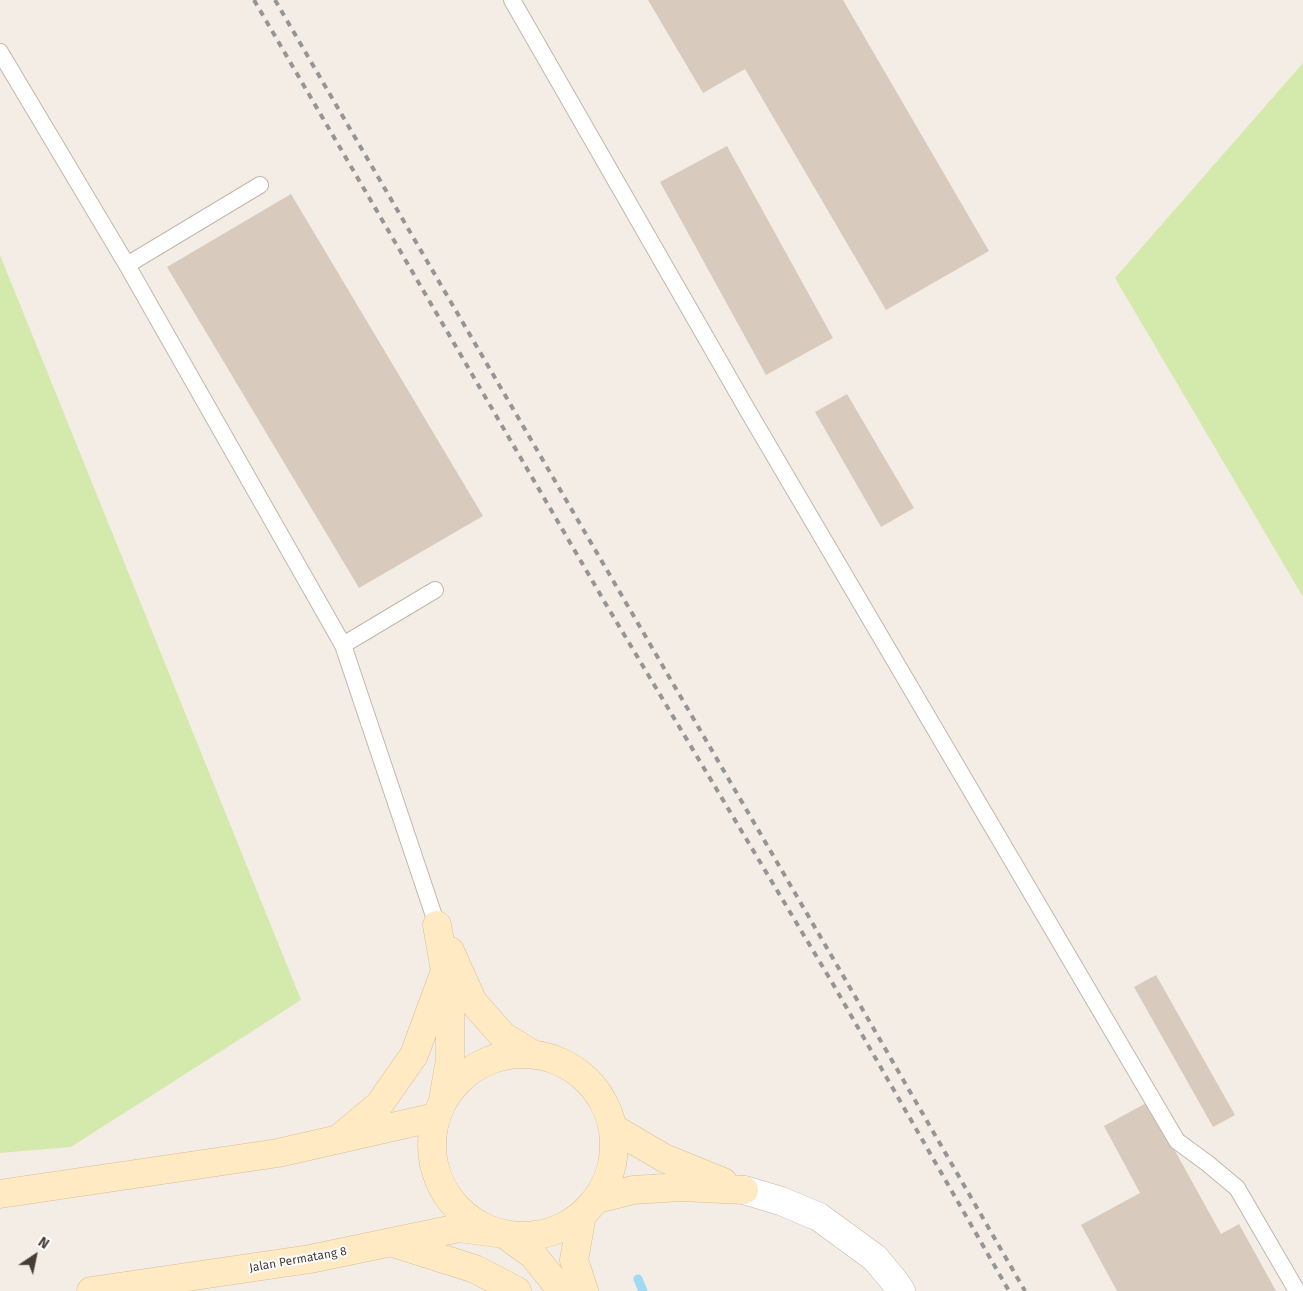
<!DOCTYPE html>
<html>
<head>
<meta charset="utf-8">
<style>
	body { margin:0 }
	#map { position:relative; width:1303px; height:1291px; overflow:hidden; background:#f3ede5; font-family:"Fira Sans",sans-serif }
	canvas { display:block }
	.north { position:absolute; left:10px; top:1231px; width:50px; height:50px; -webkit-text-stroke:4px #fff; paint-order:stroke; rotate:34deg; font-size:14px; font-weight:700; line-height:20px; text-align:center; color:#463d34 }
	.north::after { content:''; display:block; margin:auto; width:18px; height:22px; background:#463d34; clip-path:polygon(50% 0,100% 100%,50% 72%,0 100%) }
</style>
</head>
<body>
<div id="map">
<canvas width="1303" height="1291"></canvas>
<div class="north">N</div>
</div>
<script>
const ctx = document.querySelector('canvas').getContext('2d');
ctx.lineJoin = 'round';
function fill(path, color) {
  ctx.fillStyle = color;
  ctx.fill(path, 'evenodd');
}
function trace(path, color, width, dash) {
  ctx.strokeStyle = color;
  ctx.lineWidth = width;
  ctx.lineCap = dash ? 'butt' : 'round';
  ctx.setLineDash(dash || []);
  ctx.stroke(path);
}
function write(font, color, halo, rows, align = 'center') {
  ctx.font = font + ' "Fira Sans",sans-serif';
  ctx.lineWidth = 4;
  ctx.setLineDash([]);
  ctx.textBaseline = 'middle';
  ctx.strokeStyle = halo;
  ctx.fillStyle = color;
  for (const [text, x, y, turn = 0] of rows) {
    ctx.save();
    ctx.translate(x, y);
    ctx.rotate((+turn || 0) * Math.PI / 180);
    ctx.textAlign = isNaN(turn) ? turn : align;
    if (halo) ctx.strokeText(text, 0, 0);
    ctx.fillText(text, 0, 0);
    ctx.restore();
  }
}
fill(new Path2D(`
	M 1303,63 L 1303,597 L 1115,278 Z
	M 0,255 L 301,1000 L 71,1147 L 0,1153 Z`), '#d4e9ac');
trace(new Path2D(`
	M 638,1279 L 643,1291`), '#9edaf3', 9);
fill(new Path2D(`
	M 648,0 L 843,0 L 989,251 L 886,310 L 745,69 L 703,93 Z
	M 727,146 L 833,338 L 766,375 L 660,182 Z
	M 291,194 L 483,516 L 359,588 L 167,267 Z
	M 847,394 L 914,508 L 881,527 L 815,412 Z
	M 1156,975 L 1235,1115 L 1213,1127 L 1134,987 Z
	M 1148,1102 L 1221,1234 L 1239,1224 L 1276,1291 L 1117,1291 L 1081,1225 L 1140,1193 L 1104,1126 Z`), '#d8cbbd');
const lane = new Path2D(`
	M 512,0 L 748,411 L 1177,1141 L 1207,1163 L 1237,1188 L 1297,1291
	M 0,52 L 127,265 L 343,645 L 437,925
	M 127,265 L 260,185
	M 343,645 L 435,590`);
const street = new Path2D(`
	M 744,1190 L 781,1201 L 819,1217 L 875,1258 L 895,1282 L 901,1291`);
const secondary = new Path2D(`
	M 437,925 L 445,971 L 450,1015 L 450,1060 L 443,1100
	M 450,951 L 473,1002 L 503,1036 L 534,1055
	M432 1145a91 91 0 1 1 182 0a91 91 0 1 1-182 0Z
	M 613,1128 L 664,1158 L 723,1182
	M 342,1136 L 379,1105 L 414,1055 L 445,971
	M 0,1194 L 278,1153 L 436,1117
	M 598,1199 L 633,1190 L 681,1187 L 744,1190
	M 582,1215 L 574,1260 L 584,1291
	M 393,1243 L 475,1269 L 517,1291
	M 91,1291 L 310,1259 L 459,1228 L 504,1234 L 533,1255 L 562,1291`);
trace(lane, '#c2b7aa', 18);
trace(street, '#c2b7aa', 29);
trace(secondary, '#d8bf95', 29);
trace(lane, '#fff', 16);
trace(street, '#fff', 28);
trace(secondary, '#ffeac3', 28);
trace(new Path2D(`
	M 254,0 L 607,606 L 833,984 L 1009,1291
	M 275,0 L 845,979 L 1025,1291`), '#959595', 4, [6, 6]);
write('12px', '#463d34', '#fff', [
	["Jalan Permatang 8",298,1260,-10]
]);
</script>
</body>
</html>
